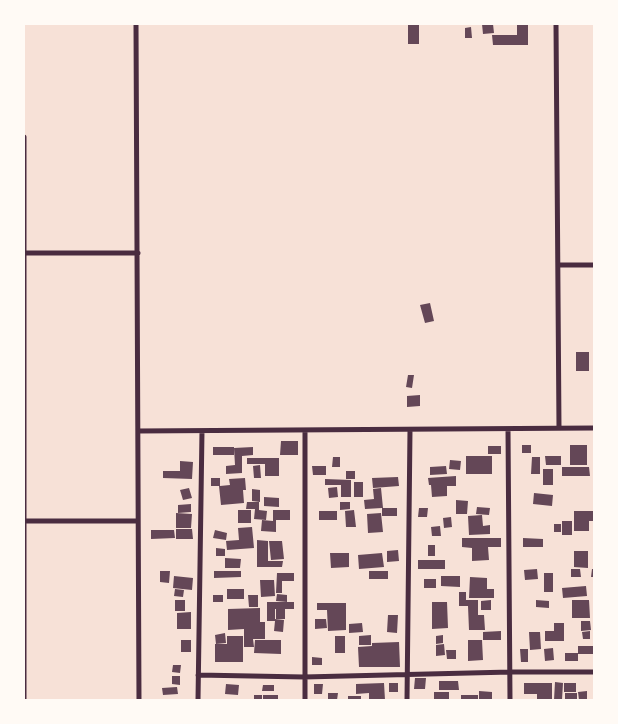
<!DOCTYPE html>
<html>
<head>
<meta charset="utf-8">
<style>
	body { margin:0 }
	#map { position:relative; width:618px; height:724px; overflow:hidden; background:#f7e1d7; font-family:"Source Serif 4",serif }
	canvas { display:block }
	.frame { position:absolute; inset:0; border:25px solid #fffaf5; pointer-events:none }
</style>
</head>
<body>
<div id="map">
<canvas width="618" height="724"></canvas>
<div class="frame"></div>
</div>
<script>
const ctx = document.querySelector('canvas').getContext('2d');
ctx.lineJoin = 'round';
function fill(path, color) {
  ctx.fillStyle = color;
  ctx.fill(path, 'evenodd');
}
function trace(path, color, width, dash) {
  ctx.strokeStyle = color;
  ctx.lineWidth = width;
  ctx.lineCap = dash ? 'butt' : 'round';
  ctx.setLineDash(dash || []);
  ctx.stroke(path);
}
fill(new Path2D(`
	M 408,24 L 419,24 L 419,44 L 408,44 Z
	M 482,24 L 493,24 L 494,33 L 483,34 Z
	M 517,25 L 528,25 L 528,45 L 493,45 L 492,35 L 517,35 Z
	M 471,27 L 472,38 L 465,38 L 465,28 Z
	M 430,303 L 434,321 L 425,323 L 420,305 Z
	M 576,352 L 589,352 L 589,371 L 576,371 Z
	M 408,375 L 414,375 L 412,388 L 406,387 Z
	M 420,395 L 420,406 L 407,407 L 407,396 Z
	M 281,441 L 298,441 L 298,455 L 280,455 Z
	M 522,445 L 531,445 L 531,453 L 522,453 Z
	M 570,445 L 587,445 L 587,465 L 570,465 Z
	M 488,446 L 501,446 L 501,454 L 488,454 Z
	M 213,447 L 234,447 L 234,455 L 213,455 Z
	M 253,447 L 253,455 L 242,456 L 242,473 L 226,474 L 226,466 L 235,465 L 234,448 Z
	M 466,456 L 492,456 L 492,474 L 466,474 Z
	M 545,456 L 561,456 L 561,465 L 546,465 Z
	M 333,457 L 340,457 L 340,467 L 332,467 Z
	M 532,457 L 540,457 L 540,474 L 531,474 Z
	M 247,458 L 279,458 L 279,476 L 265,476 L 265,464 L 247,464 Z
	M 450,460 L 461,461 L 460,470 L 449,469 Z
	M 180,461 L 193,462 L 192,479 L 163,478 L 163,471 L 180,471 Z
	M 260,465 L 261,478 L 254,478 L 253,466 Z
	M 312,466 L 326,466 L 326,475 L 313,475 Z
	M 446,466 L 447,474 L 430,475 L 430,467 Z
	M 562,467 L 589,467 L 590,476 L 562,476 Z
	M 543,469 L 553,469 L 553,485 L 543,485 Z
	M 346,471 L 355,471 L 355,479 L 346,479 Z
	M 456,476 L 456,486 L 447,486 L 447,496 L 432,497 L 431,485 L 429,485 L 428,478 Z
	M 398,477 L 399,486 L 373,488 L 372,478 Z
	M 211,478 L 220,478 L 220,486 L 230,485 L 229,479 L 245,478 L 246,490 L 243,490 L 244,503 L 221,505 L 219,486 L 211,486 Z
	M 325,479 L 351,480 L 351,497 L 341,497 L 341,485 L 325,485 Z
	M 354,482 L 363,482 L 363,497 L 354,497 Z
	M 337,487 L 338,497 L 329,498 L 328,488 Z
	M 189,488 L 192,498 L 183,500 L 180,490 Z
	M 381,488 L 383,508 L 397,508 L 397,516 L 382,516 L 382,508 L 365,509 L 364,500 L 374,499 L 373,489 Z
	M 252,489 L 260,490 L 260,502 L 252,501 Z
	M 534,493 L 553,495 L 552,506 L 533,504 Z
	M 264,497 L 279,498 L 279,507 L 264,506 Z
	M 456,500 L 468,501 L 467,514 L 456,514 Z
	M 247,502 L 259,502 L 259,510 L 267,511 L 266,520 L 254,519 L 255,509 L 246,509 Z
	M 340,502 L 350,502 L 350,509 L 340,510 Z
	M 191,504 L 191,512 L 178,513 L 178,505 Z
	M 477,507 L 490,508 L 489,515 L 476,514 Z
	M 419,508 L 428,508 L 427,517 L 418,517 Z
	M 238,510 L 251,510 L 251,523 L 238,523 Z
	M 273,510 L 290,510 L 290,520 L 276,520 L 276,532 L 261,531 L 262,520 L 273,521 Z
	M 354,510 L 356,527 L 346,527 L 345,511 Z
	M 319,511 L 337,511 L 337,520 L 319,520 Z
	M 574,511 L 594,511 L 594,521 L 589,521 L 589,531 L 574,531 Z
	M 176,513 L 192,514 L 191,528 L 176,528 Z
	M 381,513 L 383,532 L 368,533 L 367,514 Z
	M 482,515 L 483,526 L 490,525 L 490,534 L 469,535 L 468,516 Z
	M 451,517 L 452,527 L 444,528 L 443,518 Z
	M 562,521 L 572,521 L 572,535 L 562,535 Z
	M 554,524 L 561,524 L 561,532 L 554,532 Z
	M 440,526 L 441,536 L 432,536 L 431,527 Z
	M 252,527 L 254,548 L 227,550 L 226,541 L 239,540 L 238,528 Z
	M 176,529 L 192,529 L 193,539 L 176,539 Z
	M 151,530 L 174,530 L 175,538 L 151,539 Z
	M 215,530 L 227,533 L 226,540 L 213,538 Z
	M 462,538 L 501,538 L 501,547 L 488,547 L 489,560 L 472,561 L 472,548 L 462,547 Z
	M 523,538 L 543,539 L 543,547 L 523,547 Z
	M 257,540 L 268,541 L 268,561 L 283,561 L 282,567 L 257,567 Z
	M 269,541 L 282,541 L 284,559 L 271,560 Z
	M 428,545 L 435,545 L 435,556 L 428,556 Z
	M 216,548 L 225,549 L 225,556 L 216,556 Z
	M 398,550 L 399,561 L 387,562 L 387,551 Z
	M 574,551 L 588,551 L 588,568 L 574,567 Z
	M 330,553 L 349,553 L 349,567 L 331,568 Z
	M 382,553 L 384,567 L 359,569 L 358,555 Z
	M 225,558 L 241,559 L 240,568 L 225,568 Z
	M 418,560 L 445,560 L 445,569 L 418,569 Z
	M 537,569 L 538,579 L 525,580 L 524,570 Z
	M 571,569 L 580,569 L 581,577 L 571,577 Z
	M 592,569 L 594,569 L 594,577 L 591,577 Z
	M 160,571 L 170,571 L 169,583 L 160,582 Z
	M 214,571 L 241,571 L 241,577 L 214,578 Z
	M 369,571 L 388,571 L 388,579 L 369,579 Z
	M 277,573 L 294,573 L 294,581 L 282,581 L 282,593 L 276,593 Z
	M 544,573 L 553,573 L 553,592 L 544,592 Z
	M 174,576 L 193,578 L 192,590 L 173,588 Z
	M 441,576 L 460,576 L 460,587 L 441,586 Z
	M 470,577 L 487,578 L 487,589 L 494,589 L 494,598 L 469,598 Z
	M 424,579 L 436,579 L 436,588 L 424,588 Z
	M 260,580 L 274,580 L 275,596 L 261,597 Z
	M 586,586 L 587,596 L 563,598 L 562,588 Z
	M 175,589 L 184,590 L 183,597 L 174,596 Z
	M 227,589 L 244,589 L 244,599 L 227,599 Z
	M 459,592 L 466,592 L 466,600 L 478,600 L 478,615 L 484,615 L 485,630 L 469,630 L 468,606 L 459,606 Z
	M 277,594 L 287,595 L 287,602 L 276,601 Z
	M 213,595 L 223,595 L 223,602 L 213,602 Z
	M 248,595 L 258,595 L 258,607 L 249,607 Z
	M 175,600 L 185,600 L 185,611 L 175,611 Z
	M 491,600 L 491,610 L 481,610 L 481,601 Z
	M 536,600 L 549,601 L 549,608 L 536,607 Z
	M 572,600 L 589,600 L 590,618 L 572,618 Z
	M 267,602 L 294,602 L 294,609 L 285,609 L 285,619 L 276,619 L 276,609 L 275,609 L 275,619 L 284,620 L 283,632 L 274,631 L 275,621 L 267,621 Z
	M 432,602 L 447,602 L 448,628 L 432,629 Z
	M 317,603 L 346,603 L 346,630 L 328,631 L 327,610 L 317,610 Z
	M 260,608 L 260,622 L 265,622 L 265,639 L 253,639 L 254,647 L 244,647 L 244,629 L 228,630 L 228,609 Z
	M 191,612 L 191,629 L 177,629 L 177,613 Z
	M 388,615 L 398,615 L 397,633 L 387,632 Z
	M 315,619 L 326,619 L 327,628 L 315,629 Z
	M 581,621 L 590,621 L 591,630 L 581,631 Z
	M 362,623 L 363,632 L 349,633 L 349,624 Z
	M 554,623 L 564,623 L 564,641 L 545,641 L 545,631 L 554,631 Z
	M 501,631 L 501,640 L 483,640 L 483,632 Z
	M 590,631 L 590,639 L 583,639 L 582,632 Z
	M 529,632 L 540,632 L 541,649 L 530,650 Z
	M 225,633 L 226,643 L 216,644 L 215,635 Z
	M 371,635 L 371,645 L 359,645 L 359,636 Z
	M 443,635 L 443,643 L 436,644 L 436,636 Z
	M 227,636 L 243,636 L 243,662 L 215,662 L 215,644 L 227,644 Z
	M 335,636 L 345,636 L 345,653 L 335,653 Z
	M 181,640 L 191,640 L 191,652 L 181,652 Z
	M 255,640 L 281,640 L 281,654 L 254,653 Z
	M 468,640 L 482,640 L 483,660 L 468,661 Z
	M 399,642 L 400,667 L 359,667 L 358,647 L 372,646 L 372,643 Z
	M 444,644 L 445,655 L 436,656 L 436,645 Z
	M 578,646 L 594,646 L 594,654 L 578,654 Z
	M 553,648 L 554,660 L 545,661 L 544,649 Z
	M 520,649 L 528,649 L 528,662 L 521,662 Z
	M 446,650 L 456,650 L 456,659 L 447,659 Z
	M 565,653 L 578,653 L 578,661 L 565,661 Z
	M 312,657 L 322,658 L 322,665 L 312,665 Z
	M 173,665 L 181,665 L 180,673 L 172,672 Z
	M 172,676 L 180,676 L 180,685 L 172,684 Z
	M 415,678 L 426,678 L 425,689 L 414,689 Z
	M 439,681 L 458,681 L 459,690 L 439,690 Z
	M 555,682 L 563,683 L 562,700 L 554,700 Z
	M 384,683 L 385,700 L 369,700 L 369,693 L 356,694 L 356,684 Z
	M 389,683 L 398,683 L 398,692 L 389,692 Z
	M 524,683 L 552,683 L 552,700 L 537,700 L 537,694 L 524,694 Z
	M 564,683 L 576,683 L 576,692 L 564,692 Z
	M 226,684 L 239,685 L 238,695 L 225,694 Z
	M 314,684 L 323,684 L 322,694 L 314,694 Z
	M 263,685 L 274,685 L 274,691 L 262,691 Z
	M 177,687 L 178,694 L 163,695 L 162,688 Z
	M 479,691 L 492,692 L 492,700 L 479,700 Z
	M 587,691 L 587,700 L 579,700 L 578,692 Z
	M 434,692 L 449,692 L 449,700 L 434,700 Z
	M 328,693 L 338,693 L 337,700 L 328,700 Z
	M 565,693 L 577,693 L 577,700 L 565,700 Z
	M 254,695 L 262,695 L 262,700 L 254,700 Z
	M 263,695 L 278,695 L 278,700 L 263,700 Z
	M 461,695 L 478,695 L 478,700 L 461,700 Z
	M 348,696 L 361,696 L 361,700 L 348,700 Z`), '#644757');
trace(new Path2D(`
	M 136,24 L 139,700
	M 556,24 L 559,428
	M 24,137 L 24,700
	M 24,253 L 138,253
	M 558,265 L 594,265
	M 508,429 L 510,700
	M 138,431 L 594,428
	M 24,521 L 138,521
	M 198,675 L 304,677 L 511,672 L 594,672
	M 198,700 L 202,431
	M 305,700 L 305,430
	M 407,700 L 410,430`), '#4a2c40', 5);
</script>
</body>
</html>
